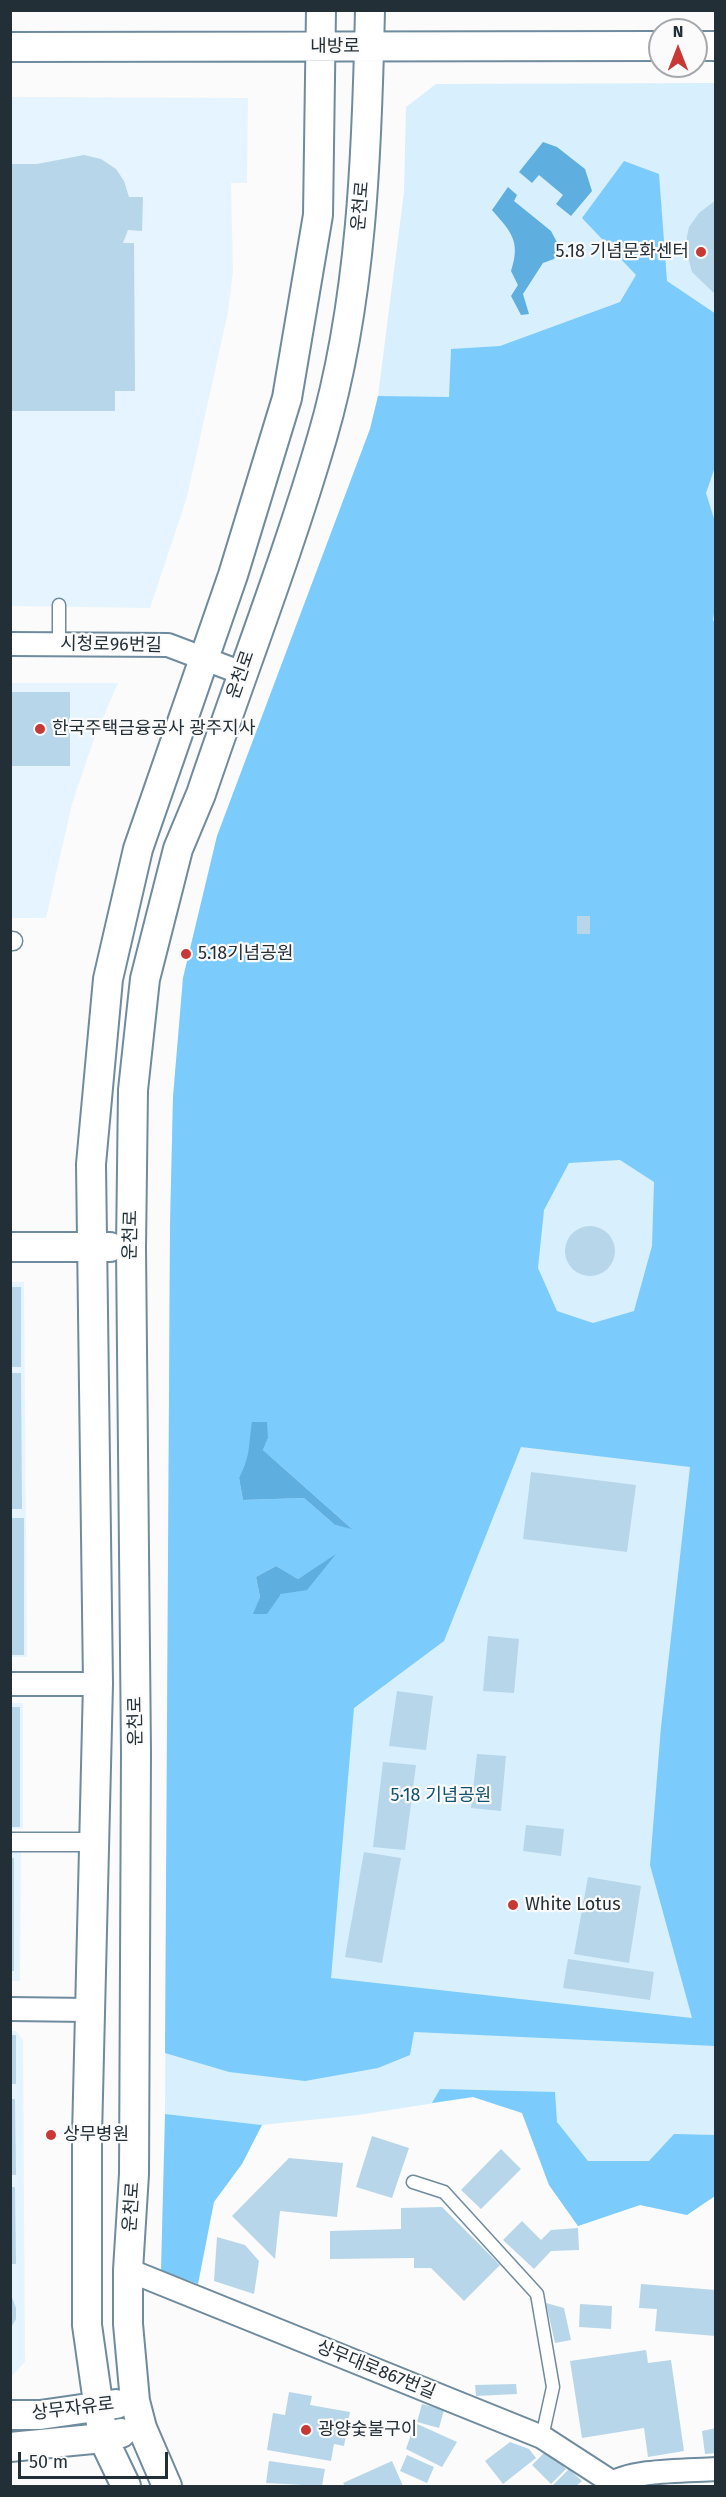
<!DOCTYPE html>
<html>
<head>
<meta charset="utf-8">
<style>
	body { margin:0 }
	#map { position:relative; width:726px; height:2497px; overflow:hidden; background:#fbfbfb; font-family:"Fira Sans",sans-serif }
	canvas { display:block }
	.frame { position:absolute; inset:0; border:12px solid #232f37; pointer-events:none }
	.north { position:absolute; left:648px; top:18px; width:60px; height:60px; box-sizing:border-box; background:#fbfbfb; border:2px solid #a5a9ad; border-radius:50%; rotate:0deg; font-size:16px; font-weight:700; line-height:24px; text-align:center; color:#232f37 }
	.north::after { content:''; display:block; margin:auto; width:21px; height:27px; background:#c83935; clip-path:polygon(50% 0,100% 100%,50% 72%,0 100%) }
	.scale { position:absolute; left:18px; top:2452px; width:150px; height:27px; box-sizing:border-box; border:3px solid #232f37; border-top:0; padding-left:8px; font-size:18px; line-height:21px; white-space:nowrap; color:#232f37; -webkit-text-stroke:4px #fbfbfb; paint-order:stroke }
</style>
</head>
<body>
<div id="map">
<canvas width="726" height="2497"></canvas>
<div class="frame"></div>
<div class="north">N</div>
<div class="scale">50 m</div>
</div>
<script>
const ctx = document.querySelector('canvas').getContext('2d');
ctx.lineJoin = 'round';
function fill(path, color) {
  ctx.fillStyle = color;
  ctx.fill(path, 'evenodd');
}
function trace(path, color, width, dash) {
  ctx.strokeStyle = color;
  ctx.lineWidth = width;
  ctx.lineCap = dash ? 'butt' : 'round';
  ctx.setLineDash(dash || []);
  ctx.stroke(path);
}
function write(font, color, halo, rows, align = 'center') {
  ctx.font = font + ' "Fira Sans","Noto Sans KR",sans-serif';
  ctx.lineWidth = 4.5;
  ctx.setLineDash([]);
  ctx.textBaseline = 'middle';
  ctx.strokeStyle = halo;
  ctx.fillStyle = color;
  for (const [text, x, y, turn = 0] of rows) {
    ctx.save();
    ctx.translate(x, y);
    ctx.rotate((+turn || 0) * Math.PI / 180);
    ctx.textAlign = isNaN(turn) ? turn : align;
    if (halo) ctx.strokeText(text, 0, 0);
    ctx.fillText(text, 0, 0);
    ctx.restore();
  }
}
fill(new Path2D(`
	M 10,97 L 248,98 L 247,183 L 231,183 L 233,272 L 228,312 L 187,497 L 150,608 L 11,606 Z
	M 10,683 L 118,683 L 95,736 L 72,804 L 46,918 L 11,918 Z
	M 10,1282 L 24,1282 L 27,1657 L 10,1657 Z
	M 10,1703 L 23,1703 L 23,1829 L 11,1829 Z
	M 10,1851 L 21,1851 L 20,1981 L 11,1981 Z
	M 10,2031 L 16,2031 L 23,2040 L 25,2362 L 11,2377 Z`), '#e5f4fe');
fill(new Path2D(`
	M 715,83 L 715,2196 L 687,2215 L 640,2205 L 578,2226 L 549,2185 L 522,2113 L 473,2097 L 358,2115 L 262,2125 L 165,2114 L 170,1226 L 173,1097 L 183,978 L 217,836 L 370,429 L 378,396 L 404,192 L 406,107 L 436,84 Z`), '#d8effe');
fill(new Path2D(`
	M 624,161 L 659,174 L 667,281 L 716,314 L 715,467 L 706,493 L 716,525 L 716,600 L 713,620 L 716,626 L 715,2046 L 414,2032 L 410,2055 L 378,2068 L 305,2081 L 229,2072 L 165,2053 L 170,1226 L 173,1097 L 183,978 L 217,836 L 370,429 L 378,396 L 449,397 L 451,349 L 500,346 L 620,302 L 636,275 L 582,218 ZM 620,1160 L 654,1182 L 652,1246 L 634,1311 L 593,1323 L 557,1311 L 538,1268 L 544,1210 L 569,1163 ZM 268,1438 L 263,1450 L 351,1528 L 335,1525 L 304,1498 L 243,1500 L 239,1478 L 250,1458 ZM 521,1447 L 690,1467 L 661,1727 L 650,1865 L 692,2018 L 331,1978 L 354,1708 L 444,1641 ZM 334,1556 L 254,1614 L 260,1597 L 256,1577 L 276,1566 L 298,1579 Z
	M 440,2089 L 555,2092 L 557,2122 L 588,2161 L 649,2161 L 674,2134 L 715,2135 L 715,2196 L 687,2215 L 640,2205 L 578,2226 L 549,2185 L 522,2113 L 473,2097 L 432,2103 Z
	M 165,2114 L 262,2125 L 242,2164 L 214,2202 L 198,2284 L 161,2270 Z`), '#7bccfd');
fill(new Path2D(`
	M 543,142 L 557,147 L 585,169 L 592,191 L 571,216 L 556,204 L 563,195 L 539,175 L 532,183 L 519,172 Z
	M 508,187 L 517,195 L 514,201 L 551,231 L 560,248 L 554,259 L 543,263 L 523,294 L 529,314 L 521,315 L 511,296 L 518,285 L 511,271 C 521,241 511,232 492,210 Z
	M 252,1422 L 267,1422 L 268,1438 L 263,1450 L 352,1529 L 335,1525 L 304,1498 L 243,1500 L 239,1478 C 251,1455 248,1447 252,1422 Z
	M 336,1554 L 307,1590 L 281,1594 L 267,1614 L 253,1614 L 260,1597 L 256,1577 L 276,1566 L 298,1579 Z`), '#5eafdf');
fill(new Path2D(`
	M 84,155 L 101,159 L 116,169 L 124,181 L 129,197 L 143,197 L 142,231 L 128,230 L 123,243 L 134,243 L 135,391 L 115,391 L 115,411 L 11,411 L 10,164 L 37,164 Z
	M 716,200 L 716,295 L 692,272 L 685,246 L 689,227 L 699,213 Z
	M 10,692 L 70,692 L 70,766 L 10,766 Z
	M 577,916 L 590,916 L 590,934 L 577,934 Z
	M565 1251a25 25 0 1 1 50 0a25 25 0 1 1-50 0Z
	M 10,1287 L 21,1287 L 21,1367 L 10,1367 Z
	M 10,1373 L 21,1373 L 22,1509 L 10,1509 Z
	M 531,1472 L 636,1485 L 627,1552 L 523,1539 Z
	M 10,1518 L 24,1518 L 24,1655 L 10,1655 Z
	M 488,1636 L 519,1639 L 514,1693 L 483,1691 Z
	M 397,1691 L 433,1696 L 426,1750 L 389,1746 Z
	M 10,1707 L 20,1707 L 20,1827 L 10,1827 Z
	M 477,1754 L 506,1756 L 501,1811 L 471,1808 Z
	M 383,1762 L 416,1765 L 405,1850 L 373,1847 Z
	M 526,1825 L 564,1829 L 561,1856 L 523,1851 Z
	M 364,1852 L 401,1858 L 382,1963 L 345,1957 Z
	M 10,1858 L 14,1858 L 14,1971 L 10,1971 Z
	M 588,1877 L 641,1886 L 629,1963 L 574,1954 Z
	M 568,1959 L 654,1972 L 650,2000 L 563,1988 Z
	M 10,2035 L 16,2035 L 16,2084 L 10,2084 Z
	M 10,2099 L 15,2099 L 16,2175 L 10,2175 Z
	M 372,2136 L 409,2148 L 392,2198 L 356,2187 Z
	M 501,2149 L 521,2169 L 481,2209 L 461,2190 Z
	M 289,2158 L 343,2163 L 337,2217 L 280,2211 L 275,2259 L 232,2216 Z
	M 10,2187 L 15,2187 L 16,2264 L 10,2264 Z
	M 442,2207 L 500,2265 L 464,2301 L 431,2268 L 414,2268 L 414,2258 L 330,2259 L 330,2231 L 401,2229 L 401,2208 Z
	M 522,2221 L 541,2240 L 551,2230 L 578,2228 L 579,2250 L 551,2251 L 534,2269 L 503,2240 Z
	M 217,2237 L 245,2245 L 259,2261 L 254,2294 L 214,2281 Z
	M 641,2284 L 716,2290 L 716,2336 L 655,2331 L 657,2309 L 639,2308 Z
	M 10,2292 L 16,2308 L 16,2319 L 10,2329 Z
	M 546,2303 L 564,2308 L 571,2340 L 555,2343 Z
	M 580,2304 L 612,2306 L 611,2329 L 579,2327 Z
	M 646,2350 L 648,2363 L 671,2360 L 684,2451 L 648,2457 L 644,2428 L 582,2438 L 570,2361 Z
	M 516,2384 L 517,2394 L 476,2396 L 475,2385 Z
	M 289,2392 L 312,2396 L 310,2405 L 350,2412 L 344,2446 L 334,2444 L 331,2461 L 267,2450 L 273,2413 L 285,2415 Z
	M 422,2404 L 444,2410 L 439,2428 L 417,2422 Z
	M 415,2423 L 457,2442 L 442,2467 L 406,2449 Z
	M 716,2428 L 716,2453 L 705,2454 L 702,2431 Z
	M 510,2442 L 529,2449 L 536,2458 L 503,2484 L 485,2461 Z
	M 547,2450 L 566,2469 L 551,2484 L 532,2465 Z
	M 407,2455 L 434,2467 L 427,2483 L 400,2471 Z
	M 269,2461 L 325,2469 L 322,2486 L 266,2483 Z
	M 392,2461 L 403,2486 L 345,2486 L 343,2483 Z
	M 569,2469 L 582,2481 L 576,2486 L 552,2486 Z`), '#b7d6e9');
const service = new Path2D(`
	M 59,605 L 59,644
	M 413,2182 L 444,2192 L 537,2294 L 553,2387 L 542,2437`);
const pedestrian = new Path2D(`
	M 10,941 L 13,941
	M 10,1842 L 95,1842`);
const minor = new Path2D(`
	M 10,644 L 168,645 L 242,673
	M 10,1684 L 98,1684
	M 10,2009 L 89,2010
	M 128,2270 L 542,2437 L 613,2483 L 613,2486
	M 608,2486 C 629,2469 688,2471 716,2469`);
const tertiary = new Path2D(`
	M 696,46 L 716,46
	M 10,47 L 660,46
	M 10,1247 L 110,1247
	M 10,2415 L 40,2415 L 116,2404
	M 10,2447 L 103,2438 L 121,2433
	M 126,2486 L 103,2438 L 87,2325 L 87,2136 L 98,1684 L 91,1164 L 108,979 L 138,849 L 233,575 L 287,398 L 318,215 L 321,10
	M 167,2486 L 142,2428 L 135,2401 L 128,2324 L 128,2270 L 134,2174 L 136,1753 L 131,1248 L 133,1090 L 145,979 L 178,849 L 201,794 C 241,675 287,558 322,438 C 362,302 367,151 370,10`);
trace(service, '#6f8b9e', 15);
trace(pedestrian, '#6f8b9e', 21);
trace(minor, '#6f8b9e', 26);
trace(tertiary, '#6f8b9e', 32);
trace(service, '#fff', 12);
trace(pedestrian, '#fff', 18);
trace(minor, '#fff', 22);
trace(tertiary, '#fff', 28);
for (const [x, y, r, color] of [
	[701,252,6,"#c83935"],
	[40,729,6,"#c83935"],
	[186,954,6,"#c83935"],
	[513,1905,6,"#c83935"],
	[51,2135,6,"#c83935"],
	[306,2430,6,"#c83935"]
]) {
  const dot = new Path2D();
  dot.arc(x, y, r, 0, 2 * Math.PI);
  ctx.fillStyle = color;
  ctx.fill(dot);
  trace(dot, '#fbfbfb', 2);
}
write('18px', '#232f37', '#fbfbfb', [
	["내방로",335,47],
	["운천로",361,206,-85],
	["시청로96번길",111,645,1],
	["운천로",241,675,-71],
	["운천로",131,1235,-89],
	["운천로",136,1721,-91],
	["운천로",132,2207,-86],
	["상무대로867번길",376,2370,22],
	["상무자유로",73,2409,-7]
]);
write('18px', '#232f37', '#fbfbfb', [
	["5.18 기념문화센터",689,252,"right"],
	["한국주택금융공사 광주지사",52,729],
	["5.18기념공원",198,954],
	["White Lotus",525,1905],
	["상무병원",63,2135],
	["광양숯불구이",318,2430]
], 'left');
write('18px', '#115171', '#fbfbfb', [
	["5·18 기념공원",441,1796]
]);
</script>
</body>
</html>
